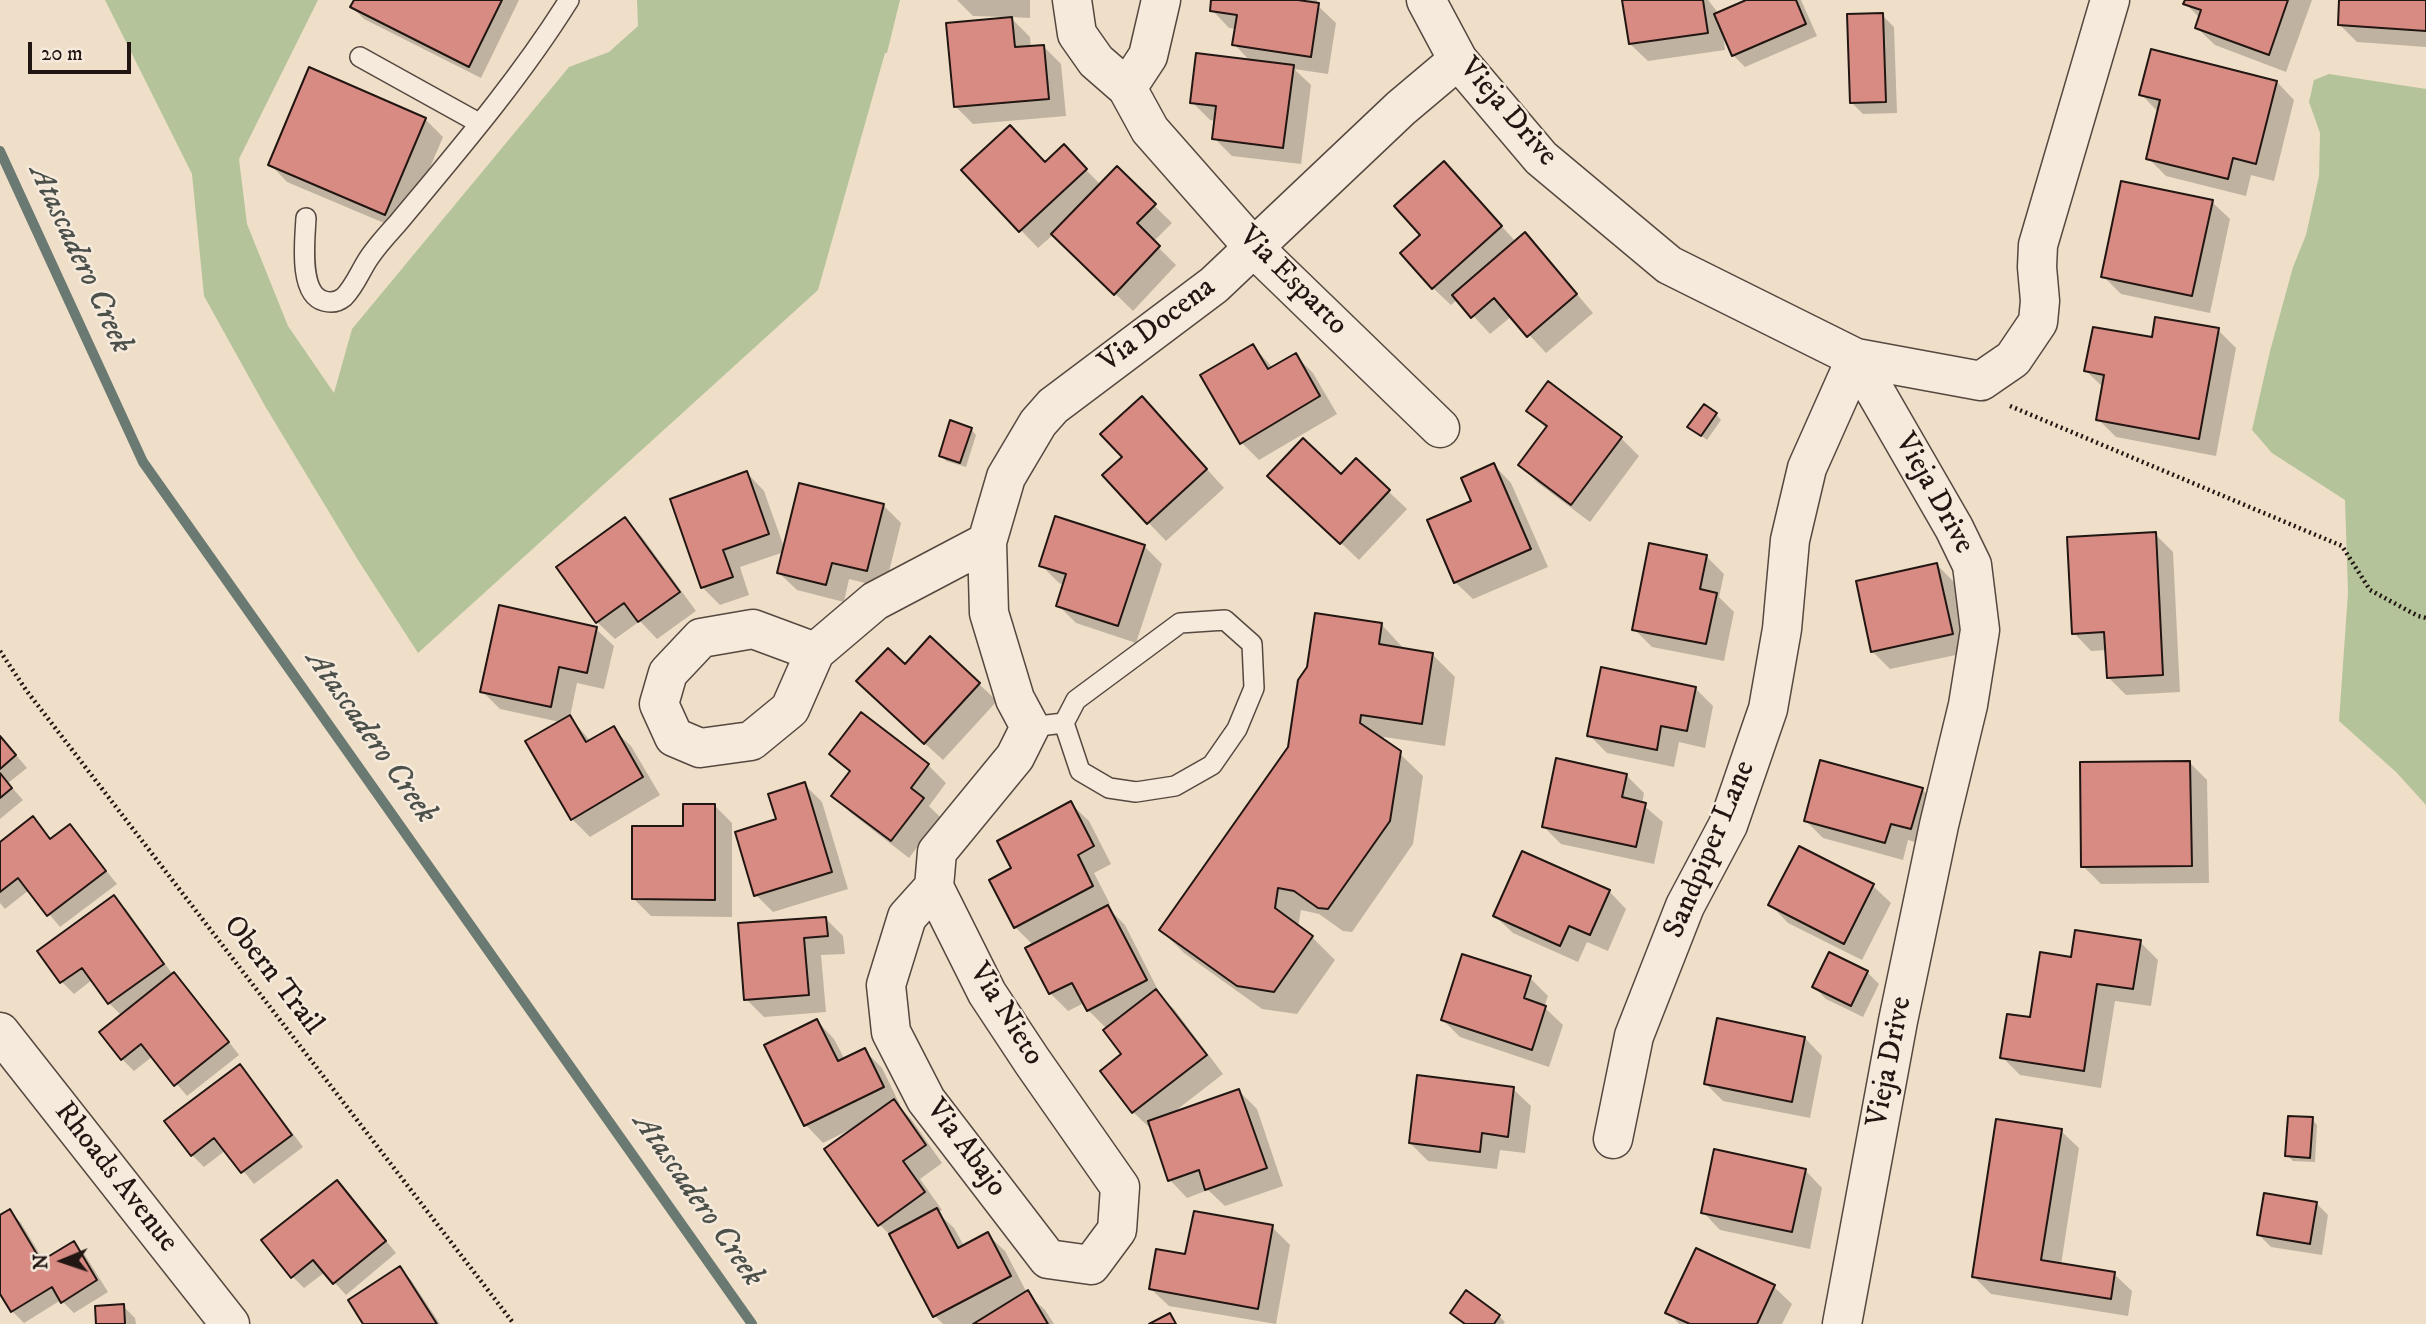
<!DOCTYPE html>
<html>
<head>
<meta charset="utf-8">
<style>
	body { margin:0 }
	#map { position:relative; width:2426px; height:1324px; overflow:hidden; background:#efdfc8; font-family:"IM FELL DW Pica",serif }
	canvas { display:block }
	.north { position:absolute; left:28px; top:1226px; width:70px; height:70px; -webkit-text-stroke:5px #f5eadb; paint-order:stroke; rotate:268deg; font-size:19px; font-weight:700; line-height:28px; text-align:center; color:#221612 }
	.north::after { content:''; display:block; margin:auto; width:24px; height:32px; background:#221612; clip-path:polygon(50% 0,100% 100%,50% 72%,0 100%) }
	.scale { position:absolute; left:28px; top:42px; width:103px; height:32px; box-sizing:border-box; border:4px solid #221612; border-top:0; padding-left:9px; font-size:21px; line-height:24px; white-space:nowrap; color:#221612; -webkit-text-stroke:5px #f5eadb; paint-order:stroke }
</style>
</head>
<body>
<div id="map">
<canvas width="2426" height="1324"></canvas>
<div class="north">N</div>
<div class="scale">20 m</div>
</div>
<script>
const ctx = document.querySelector('canvas').getContext('2d');
ctx.lineJoin = 'round';
function fill(path, color) {
  ctx.fillStyle = color;
  ctx.fill(path, 'evenodd');
}
function trace(path, color, width, dash) {
  ctx.strokeStyle = color;
  ctx.lineWidth = width;
  ctx.lineCap = dash ? 'butt' : 'round';
  ctx.setLineDash(dash || []);
  ctx.stroke(path);
}
function write(font, color, halo, rows, align = 'center') {
  ctx.font = font + ' "IM FELL DW Pica",serif';
  ctx.lineWidth = 5;
  ctx.setLineDash([]);
  ctx.textBaseline = 'middle';
  ctx.strokeStyle = halo;
  ctx.fillStyle = color;
  for (const [text, x, y, turn = 0] of rows) {
    ctx.save();
    ctx.translate(x, y);
    ctx.rotate((+turn || 0) * Math.PI / 180);
    ctx.textAlign = isNaN(turn) ? turn : align;
    if (halo) ctx.strokeText(text, 0, 0);
    ctx.fillText(text, 0, 0);
    ctx.restore();
  }
}
fill(new Path2D(`
	M 105,0 L 318,0 L 239,159 L 247,224 L 288,326 L 334,393 L 352,329 L 569,67 L 609,52 L 638,26 L 637,0 L 900,0 L 887,53 L 885,53 L 818,290 L 418,653 L 358,560 L 265,406 L 204,296 L 192,174 Z
	M 2329,74 L 2426,89 L 2426,805 L 2396,772 L 2339,721 L 2348,593 L 2345,500 L 2272,453 L 2252,430 L 2270,351 L 2293,267 L 2306,235 L 2319,176 L 2320,133 L 2309,102 L 2314,80 Z`), '#b4c39a');
fill(new Path2D(`
	M 356,0 L 519,0 L 481,78 L 364,19 L 352,7 Z
	M 957,0 L 1030,0 L 1030,18 L 1010,17 L 1030,37 L 1031,48 L 1043,46 L 1061,64 L 1066,116 L 973,124 L 955,106 L 1005,19 L 1005,17 L 973,16 Z
	M 1213,0 L 1317,0 L 1317,5 L 1336,23 L 1328,74 L 1294,69 L 1311,85 L 1301,164 L 1232,156 L 1214,138 L 1216,121 L 1210,120 L 1192,102 L 1251,62 L 1234,44 L 1236,29 L 1229,28 L 1212,10 Z
	M 1624,0 L 1708,0 L 1719,14 L 1751,0 L 1801,0 L 1817,36 L 1745,67 L 1733,55 L 1723,31 L 1725,50 L 1648,61 L 1630,44 Z
	M 2186,0 L 2312,0 L 2286,72 L 2215,45 L 2197,28 L 2200,18 L 2185,3 Z
	M 2341,0 L 2426,0 L 2426,47 L 2357,42 L 2339,24 Z
	M 1882,15 L 1894,27 L 1897,113 L 1863,114 L 1851,102 Z
	M 2277,82 L 2294,100 L 2274,181 L 2251,175 L 2246,196 L 2166,176 L 2148,158 L 2159,113 L 2141,94 Z
	M 425,119 L 443,137 L 403,231 L 287,182 L 270,164 Z
	M 1063,147 L 1101,185 L 1117,169 L 1172,223 L 1153,242 L 1176,265 L 1133,311 L 1054,234 L 1038,248 L 964,170 L 1045,164 Z
	M 1444,163 L 1516,242 L 1525,235 L 1542,253 L 1593,313 L 1546,353 L 1512,316 L 1490,334 L 1458,299 L 1451,305 L 1433,288 Z
	M 2212,202 L 2230,219 L 2210,313 L 2121,294 L 2103,276 Z
	M 2218,330 L 2236,348 L 2216,456 L 2116,437 L 2098,419 L 2104,388 L 2086,371 L 2153,339 Z
	M 1253,346 L 1273,368 L 1295,355 L 1313,373 L 1337,414 L 1259,460 L 1242,443 Z
	M 1548,383 L 1621,438 L 1639,456 L 1590,522 L 1538,483 L 1520,465 L 1547,429 L 1528,411 Z
	M 1716,414 L 1721,420 L 1707,440 L 1689,427 Z
	M 1159,416 L 1224,488 L 1166,541 L 1104,476 L 1124,457 Z
	M 971,429 L 976,435 L 966,467 L 946,461 L 941,455 Z
	M 1356,461 L 1407,509 L 1359,560 L 1288,493 L 1341,477 Z
	M 1494,465 L 1511,483 L 1548,567 L 1473,599 L 1455,582 Z
	M 747,473 L 764,491 L 785,550 L 883,505 L 901,523 L 885,588 L 849,579 L 844,602 L 797,590 L 779,573 L 784,552 L 740,567 L 749,595 L 720,605 L 702,587 Z
	M 625,519 L 642,537 L 696,611 L 657,639 L 640,621 L 615,639 L 597,622 Z
	M 2155,534 L 2173,552 L 2180,692 L 2126,695 L 2108,677 L 2107,650 L 2091,651 L 2074,633 Z
	M 1144,546 L 1162,564 L 1136,643 L 1076,623 L 1058,605 L 1064,585 L 1059,583 L 1041,565 Z
	M 1706,556 L 1724,574 L 1719,597 L 1734,612 L 1724,661 L 1652,647 L 1634,629 Z
	M 1937,565 L 1955,583 L 1970,652 L 1890,669 L 1872,651 Z
	M 1382,625 L 1405,650 L 1432,654 L 1455,677 L 1445,746 L 1384,737 L 1383,741 L 1399,753 L 1423,776 L 1413,844 L 1352,932 L 1343,931 L 1319,914 L 1301,910 L 1298,927 L 1312,937 L 1335,960 L 1297,1014 L 1262,1009 L 1184,953 L 1161,930 Z
	M 596,629 L 614,646 L 604,689 L 577,683 L 570,717 L 591,742 L 613,729 L 631,746 L 660,795 L 590,837 L 572,819 L 560,722 L 500,709 L 482,691 Z
	M 905,666 L 979,684 L 997,701 L 943,760 L 876,699 Z
	M 1695,688 L 1713,706 L 1705,748 L 1679,742 L 1674,767 L 1607,753 L 1589,735 Z
	M 862,714 L 928,765 L 946,783 L 929,806 L 940,817 L 909,858 L 851,813 L 834,796 L 851,773 L 831,754 Z
	M 0,736 L 27,768 L 8,783 L 23,800 L 0,819 Z
	M 2189,762 L 2207,780 L 2209,883 L 2101,884 L 2083,866 Z
	M 1626,775 L 1644,793 L 1642,804 L 1663,822 L 1654,864 L 1561,844 L 1543,826 Z
	M 804,784 L 822,802 L 848,889 L 773,912 L 756,895 Z
	M 1922,789 L 1939,807 L 1929,846 L 1908,840 L 1903,860 L 1823,838 L 1806,821 Z
	M 1071,804 L 1089,821 L 1111,864 L 1094,873 L 1110,904 L 1106,906 L 1125,925 L 1162,998 L 1174,1009 L 1223,1074 L 1170,1115 L 1239,1091 L 1257,1109 L 1283,1186 L 1225,1206 L 1208,1190 L 1187,1198 L 1170,1180 L 1151,1129 L 1133,1112 L 1124,1054 L 1107,1029 L 1088,1010 L 1084,1003 L 1068,1011 L 1050,993 L 1034,946 L 1015,927 L 1014,869 Z
	M 714,805 L 732,823 L 732,917 L 651,916 L 634,899 L 685,828 Z
	M 33,819 L 52,840 L 70,826 L 117,884 L 60,927 L 29,890 L 5,909 L 0,903 L 0,844 Z
	M 1873,886 L 1891,903 L 1862,960 L 1788,923 L 1771,905 Z
	M 1609,891 L 1626,909 L 1608,951 L 1587,942 L 1578,962 L 1513,933 L 1495,916 Z
	M 114,897 L 126,909 L 173,975 L 186,986 L 239,1055 L 187,1096 L 153,1056 L 134,1071 L 122,1059 L 122,1016 L 109,1003 L 92,980 L 74,994 L 62,982 L 40,951 Z
	M 825,918 L 843,936 L 845,954 L 821,955 L 826,1012 L 764,1017 L 746,999 L 740,925 Z
	M 2140,942 L 2158,960 L 2151,1006 L 2115,1001 L 2101,1088 L 2020,1075 L 2002,1057 L 2032,1019 L 2072,959 Z
	M 1867,972 L 1879,984 L 1863,1017 L 1826,999 L 1814,987 Z
	M 1530,978 L 1548,996 L 1544,1007 L 1563,1025 L 1549,1067 L 1460,1037 L 1443,1020 Z
	M 817,1021 L 834,1039 L 845,1060 L 864,1050 L 882,1068 L 900,1105 L 898,1106 L 911,1119 L 942,1163 L 920,1179 L 942,1210 L 938,1213 L 954,1228 L 964,1246 L 987,1234 L 1005,1251 L 1027,1293 L 1045,1310 L 1054,1324 L 943,1324 L 935,1316 L 895,1240 L 879,1224 L 853,1128 L 823,1143 L 806,1125 Z
	M 1805,1038 L 1822,1056 L 1810,1118 L 1723,1101 L 1705,1083 Z
	M 240,1067 L 251,1078 L 303,1147 L 254,1184 L 226,1150 L 204,1167 L 192,1155 Z
	M 1513,1089 L 1531,1106 L 1525,1153 L 1500,1150 L 1497,1169 L 1428,1161 L 1410,1143 Z
	M 2312,1119 L 2317,1125 L 2315,1162 L 2293,1161 L 2287,1155 Z
	M 2061,1131 L 2079,1148 L 2061,1265 L 2114,1274 L 2132,1291 L 2128,1316 L 1991,1294 L 1973,1276 Z
	M 1805,1170 L 1822,1188 L 1810,1249 L 1720,1230 L 1703,1212 Z
	M 348,1194 L 396,1253 L 346,1295 L 325,1272 L 304,1288 L 292,1276 Z
	M 2316,1203 L 2328,1215 L 2322,1255 L 2271,1247 L 2259,1235 Z
	M 10,1211 L 21,1223 L 44,1261 L 73,1244 L 85,1255 L 108,1292 L 74,1313 L 61,1300 L 24,1323 L 12,1311 L 0,1291 L 0,1217 Z
	M 1272,1227 L 1290,1245 L 1276,1324 L 1169,1306 L 1151,1289 L 1187,1256 Z
	M 400,1268 L 411,1280 L 440,1324 L 366,1324 Z
	M 1774,1287 L 1792,1304 L 1782,1324 L 1679,1324 L 1668,1312 Z
	M 1466,1292 L 1499,1316 L 1505,1322 L 1503,1324 L 1466,1324 Z
	M 123,1306 L 135,1318 L 136,1324 L 98,1324 Z`), '#0003');
trace(new Path2D(`
	M 0,151 L 143,462 L 752,1324`), '#6a7a72', 10);
const building = new Path2D(`
	M 354,0 L 502,0 L 469,67 L 350,7 Z
	M 1211,0 L 1298,0 L 1319,3 L 1311,57 L 1232,45 L 1237,15 L 1210,11 Z
	M 1622,0 L 1703,0 L 1708,33 L 1629,44 Z
	M 1746,0 L 1796,0 L 1806,24 L 1732,56 L 1714,14 Z
	M 2185,0 L 2288,0 L 2269,55 L 2195,28 L 2201,10 L 2183,4 Z
	M 2339,0 L 2426,0 L 2426,31 L 2338,25 Z
	M 1883,13 L 1886,102 L 1850,103 L 1847,14 Z
	M 1012,17 L 1015,47 L 1044,45 L 1049,99 L 954,107 L 946,23 Z
	M 2151,49 L 2277,81 L 2256,164 L 2233,158 L 2228,179 L 2146,159 L 2160,100 L 2139,95 Z
	M 1196,53 L 1294,65 L 1283,148 L 1212,139 L 1216,106 L 1190,103 Z
	M 309,67 L 426,118 L 385,215 L 268,165 Z
	M 1010,125 L 1045,162 L 1064,144 L 1087,169 L 1019,232 L 961,170 Z
	M 1444,161 L 1502,226 L 1432,289 L 1400,253 L 1420,235 L 1394,206 Z
	M 1117,166 L 1156,204 L 1137,223 L 1160,246 L 1114,295 L 1051,234 Z
	M 2121,181 L 2213,200 L 2192,296 L 2101,277 Z
	M 1525,232 L 1577,294 L 1527,337 L 1494,298 L 1471,318 L 1452,295 Z
	M 2155,317 L 2219,328 L 2199,439 L 2096,420 L 2104,375 L 2084,371 L 2093,327 L 2152,337 Z
	M 1253,344 L 1268,369 L 1296,353 L 1320,396 L 1240,444 L 1200,375 Z
	M 1548,381 L 1622,437 L 1571,505 L 1518,465 L 1547,426 L 1526,411 Z
	M 1142,396 L 1207,469 L 1147,524 L 1102,475 L 1122,457 L 1100,434 Z
	M 1704,404 L 1717,413 L 1701,436 L 1687,427 Z
	M 950,420 L 972,428 L 960,463 L 939,456 Z
	M 1303,438 L 1341,474 L 1356,458 L 1390,490 L 1340,544 L 1267,476 Z
	M 1494,463 L 1531,549 L 1454,583 L 1427,520 L 1471,501 L 1461,478 Z
	M 747,471 L 769,534 L 723,550 L 733,577 L 701,588 L 670,499 Z
	M 799,483 L 884,504 L 867,571 L 832,563 L 826,585 L 777,573 Z
	M 1055,516 L 1145,545 L 1118,626 L 1056,606 L 1066,574 L 1039,566 Z
	M 625,517 L 680,592 L 638,622 L 624,603 L 596,623 L 556,567 Z
	M 2156,532 L 2163,675 L 2107,678 L 2104,632 L 2072,634 L 2067,537 Z
	M 1649,543 L 1707,555 L 1700,589 L 1717,593 L 1706,644 L 1632,630 Z
	M 1937,563 L 1953,634 L 1871,652 L 1856,581 Z
	M 499,605 L 597,627 L 587,673 L 559,667 L 551,707 L 480,692 Z
	M 1315,613 L 1382,623 L 1379,644 L 1433,653 L 1422,724 L 1361,715 L 1360,723 L 1401,751 L 1390,821 L 1328,909 L 1318,908 L 1294,891 L 1278,888 L 1275,908 L 1313,936 L 1274,992 L 1237,986 L 1159,930 L 1288,747 L 1298,680 L 1307,667 Z
	M 930,636 L 980,683 L 924,744 L 856,681 L 888,648 L 905,664 Z
	M 1601,667 L 1696,687 L 1687,731 L 1661,726 L 1657,750 L 1587,736 Z
	M 861,712 L 929,764 L 911,788 L 924,798 L 891,841 L 831,796 L 850,771 L 829,754 Z
	M 570,715 L 586,742 L 614,726 L 643,777 L 571,820 L 525,741 Z
	M 0,736 L 16,755 L 0,769 Z
	M 1556,758 L 1627,774 L 1622,797 L 1646,803 L 1636,847 L 1542,827 Z
	M 1820,760 L 1923,788 L 1911,829 L 1891,824 L 1885,843 L 1804,821 Z
	M 2190,761 L 2192,866 L 2081,867 L 2080,762 Z
	M 0,773 L 12,788 L 0,798 Z
	M 805,782 L 832,872 L 754,896 L 735,832 L 776,819 L 768,794 Z
	M 1071,801 L 1094,846 L 1078,855 L 1093,886 L 1014,928 L 989,880 L 1011,868 L 997,841 Z
	M 683,804 L 715,804 L 715,900 L 632,899 L 632,826 L 683,826 Z
	M 33,816 L 50,839 L 70,824 L 106,871 L 47,916 L 18,878 L 0,892 L 0,842 Z
	M 1799,846 L 1874,884 L 1844,944 L 1768,905 Z
	M 1522,851 L 1610,890 L 1590,935 L 1569,926 L 1560,946 L 1493,916 Z
	M 114,895 L 164,964 L 108,1004 L 82,968 L 60,983 L 37,951 Z
	M 1108,905 L 1147,980 L 1087,1011 L 1072,983 L 1049,994 L 1025,948 Z
	M 826,917 L 828,936 L 804,938 L 809,995 L 744,1000 L 738,923 Z
	M 2075,930 L 2141,940 L 2133,989 L 2097,984 L 2084,1071 L 2000,1058 L 2007,1014 L 2030,1017 L 2040,952 L 2071,957 Z
	M 1829,952 L 1868,971 L 1851,1006 L 1812,987 Z
	M 1462,954 L 1531,976 L 1524,998 L 1546,1006 L 1532,1050 L 1441,1020 Z
	M 174,972 L 229,1042 L 174,1086 L 141,1044 L 121,1060 L 99,1032 Z
	M 1156,989 L 1207,1055 L 1132,1113 L 1100,1071 L 1121,1054 L 1103,1030 Z
	M 1717,1018 L 1805,1037 L 1792,1102 L 1704,1084 Z
	M 817,1019 L 838,1061 L 865,1048 L 884,1087 L 804,1126 L 764,1045 Z
	M 240,1064 L 292,1135 L 241,1173 L 214,1138 L 191,1156 L 164,1121 Z
	M 1417,1075 L 1514,1087 L 1508,1137 L 1482,1133 L 1480,1152 L 1409,1143 Z
	M 1239,1089 L 1267,1168 L 1205,1190 L 1199,1170 L 1168,1181 L 1148,1121 Z
	M 894,1099 L 926,1145 L 903,1161 L 925,1192 L 878,1226 L 824,1149 Z
	M 2288,1116 L 2313,1117 L 2310,1158 L 2285,1156 Z
	M 1996,1119 L 2062,1129 L 2041,1260 L 2115,1272 L 2111,1299 L 1972,1277 Z
	M 1714,1149 L 1806,1169 L 1792,1232 L 1701,1213 Z
	M 337,1180 L 386,1241 L 333,1284 L 313,1260 L 291,1278 L 261,1240 Z
	M 2264,1193 L 2317,1202 L 2310,1244 L 2257,1235 Z
	M 937,1208 L 958,1248 L 988,1232 L 1011,1276 L 933,1317 L 889,1234 Z
	M 10,1209 L 41,1261 L 74,1241 L 97,1280 L 61,1303 L 52,1287 L 11,1312 L 0,1294 L 0,1215 Z
	M 1194,1211 L 1273,1225 L 1258,1309 L 1149,1289 L 1156,1249 L 1185,1254 Z
	M 1696,1248 L 1775,1285 L 1757,1324 L 1690,1324 L 1665,1313 Z
	M 400,1266 L 437,1324 L 363,1324 L 348,1300 Z
	M 1028,1290 L 1048,1324 L 973,1324 Z
	M 1466,1290 L 1500,1315 L 1494,1324 L 1465,1324 L 1450,1313 Z
	M 124,1304 L 125,1324 L 96,1324 L 95,1306 Z
	M 1170,1313 L 1176,1324 L 1149,1324 Z`);
fill(building, '#d78b83');
trace(building, '#221612', 2);
const service = new Path2D(`
	M 360,57 L 479,123
	M 306,218 C 305,239 298,294 324,301 C 331,303 338,302 344,297 C 354,287 359,274 367,261 C 375,248 386,236 397,224 C 457,152 519,80 569,0
	M 1030,727 L 1064,723 L 1080,771 L 1109,788 L 1136,792 L 1175,786 L 1212,765 L 1237,729 L 1254,688 L 1252,644 L 1225,620 L 1180,623 L 1076,700 L 1064,723`);
const minor = new Path2D(`
	M 1072,0 L 1077,34 L 1096,61 L 1127,88 L 1150,130 L 1254,248 L 1440,428
	M 1426,0 L 1458,60 L 1541,158 L 1669,265 L 1856,358 L 1954,528 L 1972,565 L 1980,630 L 1968,705 L 1939,825 L 1898,1021 L 1842,1324
	M 1127,88 L 1148,56 L 1161,0
	M 815,652 L 753,629 L 701,638 L 668,673 L 659,704 L 674,737 L 700,748 L 751,741 L 790,709 L 815,652 L 875,601 L 987,542
	M 934,887 L 907,917 L 886,985 L 891,1032 L 926,1100 L 1048,1259 L 1091,1265 L 1117,1230 L 1120,1187 L 1032,1061 L 987,993 L 934,887 L 937,852 L 1015,757 L 1030,727 L 1015,699 L 989,613 L 987,542 L 1006,477 L 1038,423 L 1053,406 L 1214,285 L 1401,108 L 1458,60
	M 0,1032 L 230,1324
	M 1613,1139 L 1634,1036 L 1685,906 L 1728,825 L 1768,709 L 1782,629 L 1790,540 L 1807,468 L 1856,358 L 1981,381 L 2013,359 L 2038,322 L 2040,301 L 2037,267 L 2038,245 L 2110,0`);
trace(service, '#554840', 22);
trace(minor, '#554840', 41);
trace(new Path2D(`
	M 2010,406 L 2342,546 L 2370,590 L 2418,616 L 2426,618
	M 0,651 L 26,690 L 514,1324`), '#221612', 4.5, [2, 3.5]);
trace(service, '#f5eadb', 19);
trace(minor, '#f5eadb', 38);
write('30px', '#221612', '#f5eadb', [
	["Vieja Drive",1507,113,49],
	["Via Esparto",1292,282,45],
	["Via Docena",1158,326,-37],
	["Vieja Drive",1933,494,61],
	["Sandpiper Lane",1711,850,-67],
	["Obern Trail",272,976,52],
	["Via Nieto",1005,1015,58],
	["Vieja Drive",1891,1062,-79],
	["Via Abajo",965,1149,53],
	["Rhoads Avenue",115,1178,52]
]);
write('italic 32px', '#4c504a', '#f5eadb', [
	["Atascadero Creek",79,260,65],
	["Atascadero Creek",370,738,55],
	["Atascadero Creek",697,1201,55]
]);
</script>
</body>
</html>
